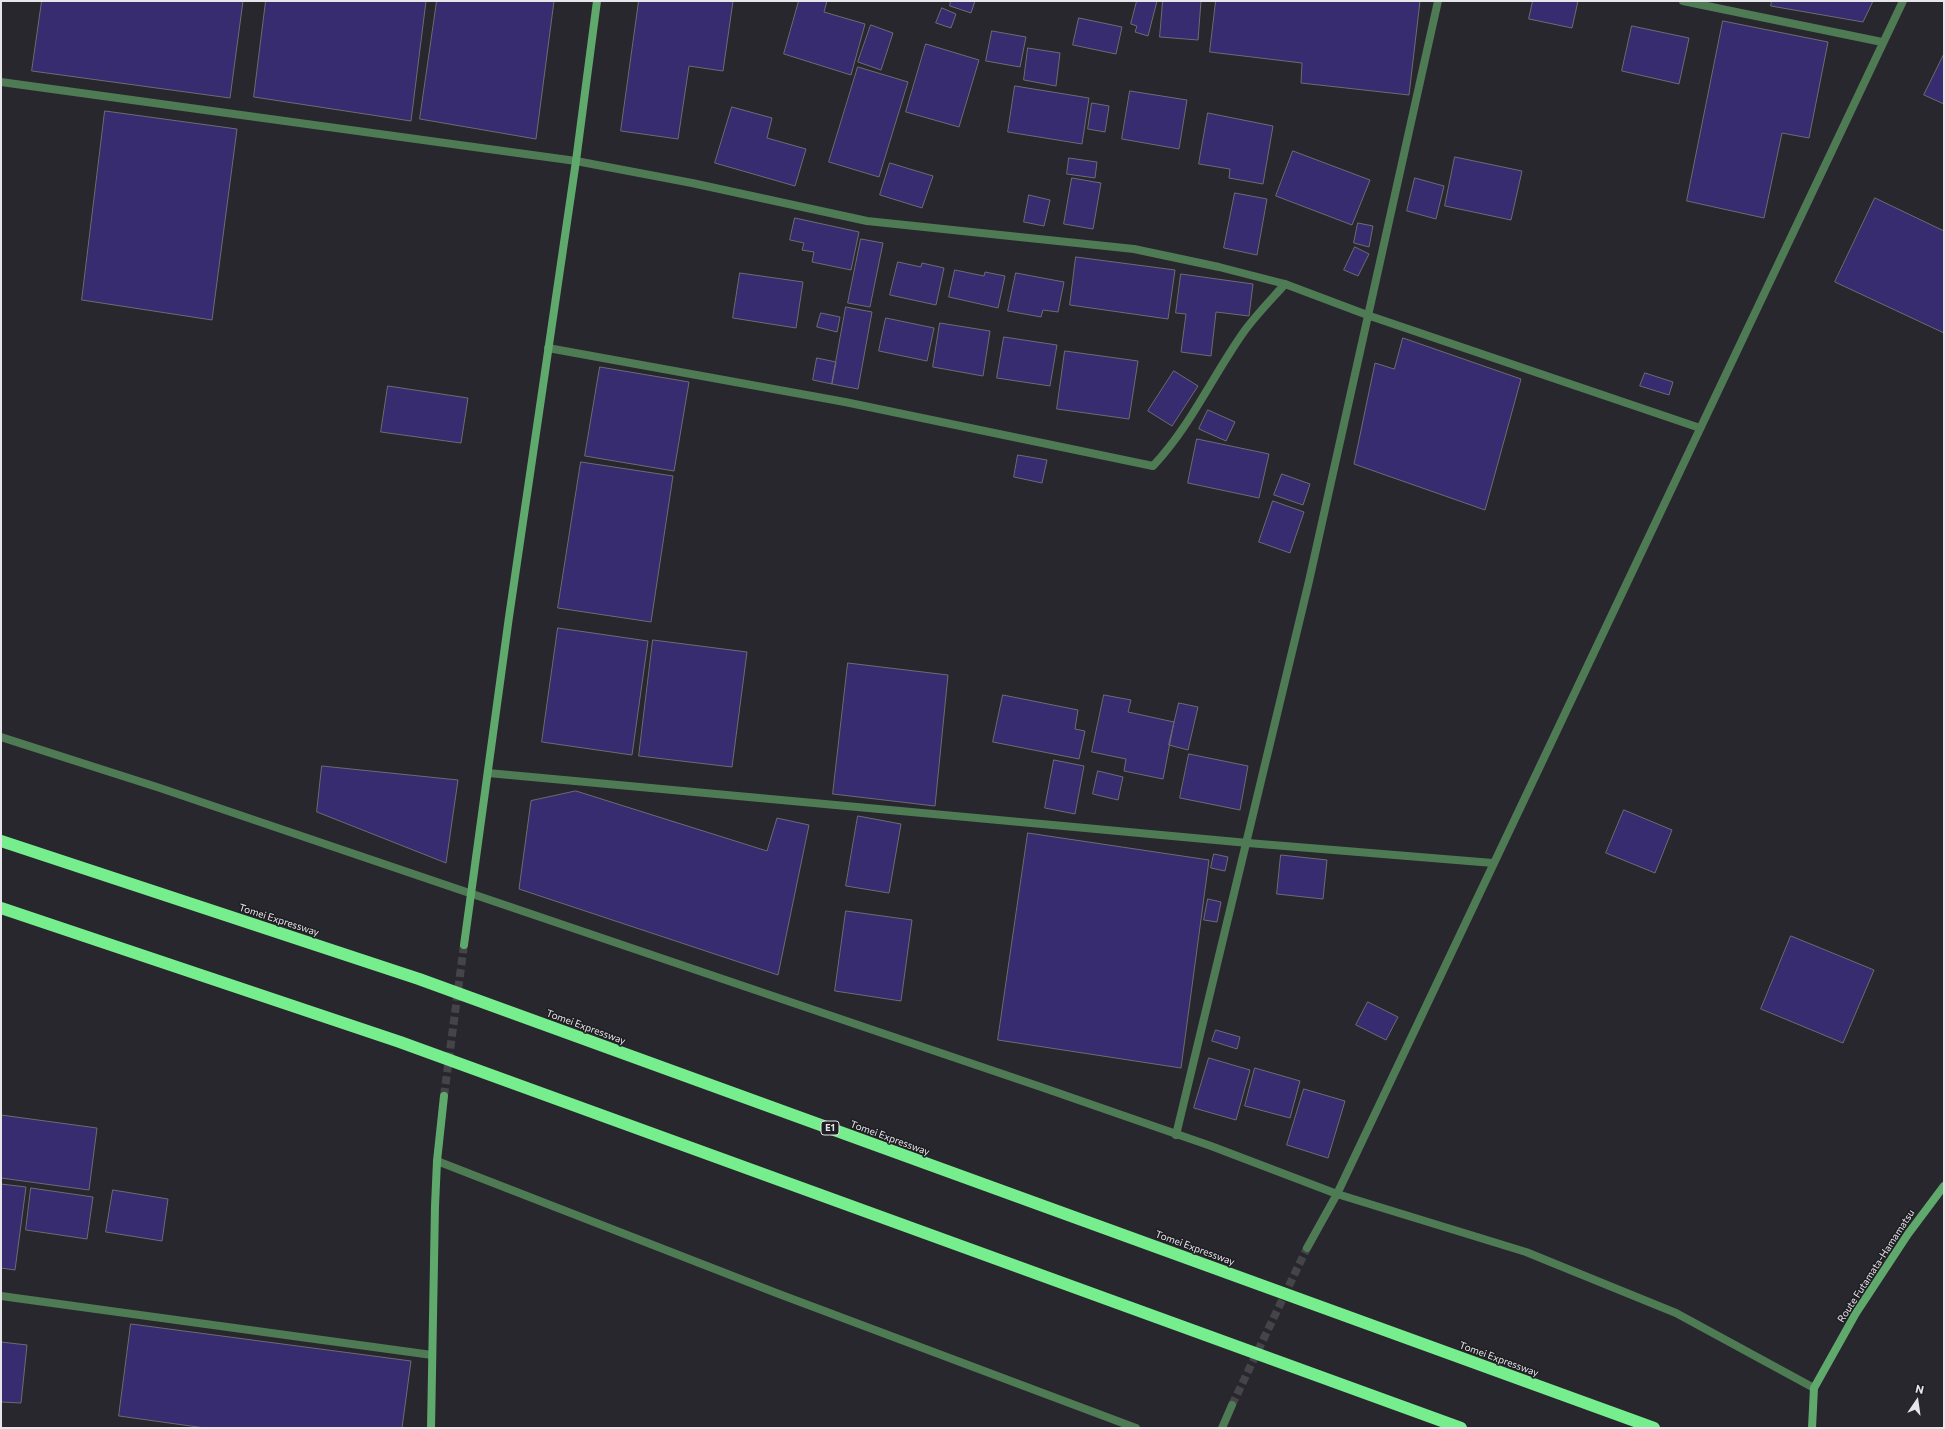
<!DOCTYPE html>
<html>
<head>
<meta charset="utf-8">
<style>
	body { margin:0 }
	#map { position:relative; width:1945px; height:1429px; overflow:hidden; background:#27272d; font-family:Commissioner,sans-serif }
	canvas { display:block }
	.frame { position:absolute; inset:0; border:2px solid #e6e6ea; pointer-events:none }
	.north { position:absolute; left:1897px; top:1381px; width:40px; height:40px; -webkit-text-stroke:3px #1e1e23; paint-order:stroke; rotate:13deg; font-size:11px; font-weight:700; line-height:16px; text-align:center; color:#e6e6ea }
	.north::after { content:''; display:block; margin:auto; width:14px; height:18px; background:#e6e6ea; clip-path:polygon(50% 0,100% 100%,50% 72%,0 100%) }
</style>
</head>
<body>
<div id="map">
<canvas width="1945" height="1429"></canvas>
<div class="frame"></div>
<div class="north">N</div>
</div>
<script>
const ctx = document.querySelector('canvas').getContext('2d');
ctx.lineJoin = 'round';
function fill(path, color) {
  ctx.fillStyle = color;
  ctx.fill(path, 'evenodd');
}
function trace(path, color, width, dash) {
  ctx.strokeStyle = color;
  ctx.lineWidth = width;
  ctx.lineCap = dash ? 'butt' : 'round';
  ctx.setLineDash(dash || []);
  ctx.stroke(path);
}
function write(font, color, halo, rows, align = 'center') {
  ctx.font = font + ' Commissioner,sans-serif';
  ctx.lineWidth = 3;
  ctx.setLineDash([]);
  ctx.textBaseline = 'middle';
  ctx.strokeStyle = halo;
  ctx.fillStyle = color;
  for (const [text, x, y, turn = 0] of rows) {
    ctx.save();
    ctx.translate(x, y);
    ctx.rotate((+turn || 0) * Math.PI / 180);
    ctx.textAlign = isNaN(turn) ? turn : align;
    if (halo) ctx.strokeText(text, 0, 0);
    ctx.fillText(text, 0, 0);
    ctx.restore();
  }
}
const building = new Path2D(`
	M 42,1 L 243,1 L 230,98 L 32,71 Z
	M 266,1 L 426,1 L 411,121 L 254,97 Z
	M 437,1 L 554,1 L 536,139 L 420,119 Z
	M 639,1 L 733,1 L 723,71 L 689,66 L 678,139 L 621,131 Z
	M 799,1 L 827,1 L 824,12 L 865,24 L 851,75 L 784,54 Z
	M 951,1 L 975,1 L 971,13 L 950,6 Z
	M 1137,1 L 1157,1 L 1148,36 L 1135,32 L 1137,26 L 1131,24 Z
	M 1163,1 L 1201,1 L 1198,40 L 1160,37 Z
	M 1216,1 L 1420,1 L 1409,95 L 1301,83 L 1302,63 L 1210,52 Z
	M 1533,1 L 1578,1 L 1572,28 L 1529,19 Z
	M 1772,1 L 1873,1 L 1863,22 L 1771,6 Z
	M 942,8 L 956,14 L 951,28 L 936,23 Z
	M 1079,18 L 1122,27 L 1116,54 L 1073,45 Z
	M 1723,21 L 1828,42 L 1809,138 L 1782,133 L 1764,218 L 1687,201 Z
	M 871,25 L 893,33 L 881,70 L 858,62 Z
	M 1632,26 L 1689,38 L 1679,84 L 1622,71 Z
	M 992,31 L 1026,37 L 1020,67 L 986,61 Z
	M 926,44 L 979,60 L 959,127 L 906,112 Z
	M 1028,48 L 1060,53 L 1056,86 L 1024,80 Z
	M 1944,54 L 1944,104 L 1924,95 Z
	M 858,67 L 908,82 L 879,177 L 829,162 Z
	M 1015,86 L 1089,98 L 1082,144 L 1008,132 Z
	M 1130,91 L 1187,100 L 1179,149 L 1122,139 Z
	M 1092,103 L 1109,106 L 1105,132 L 1088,129 Z
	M 732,107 L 772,118 L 767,138 L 806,149 L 795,186 L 715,163 Z
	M 105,111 L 237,129 L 212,320 L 82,300 Z
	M 1208,113 L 1273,126 L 1263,184 L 1229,178 L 1230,169 L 1199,164 Z
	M 1293,151 L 1370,180 L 1352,225 L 1276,196 Z
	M 1455,157 L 1522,171 L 1511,220 L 1445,206 Z
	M 1069,158 L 1097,162 L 1095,178 L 1067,174 Z
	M 890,163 L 933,176 L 922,208 L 880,195 Z
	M 1072,178 L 1101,183 L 1093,229 L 1064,224 Z
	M 1415,178 L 1444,186 L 1436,219 L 1407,211 Z
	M 1235,193 L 1267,199 L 1257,255 L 1224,248 Z
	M 1029,195 L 1050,200 L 1044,226 L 1024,222 Z
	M 1875,198 L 1944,231 L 1944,333 L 1835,282 Z
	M 795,218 L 859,232 L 851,270 L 812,262 L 814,252 L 802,250 L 804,243 L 790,240 Z
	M 1358,223 L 1373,226 L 1369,247 L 1354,243 Z
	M 861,239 L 883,243 L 870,307 L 848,303 Z
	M 1355,247 L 1369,254 L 1358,276 L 1344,270 Z
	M 1076,257 L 1175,270 L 1168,319 L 1070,305 Z
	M 898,262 L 921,267 L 922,263 L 944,268 L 936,305 L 890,295 Z
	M 955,270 L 984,276 L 985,272 L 1005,276 L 998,308 L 949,297 Z
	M 740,273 L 803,282 L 796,328 L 733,318 Z
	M 1016,273 L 1064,282 L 1058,312 L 1043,310 L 1041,317 L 1008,311 Z
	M 1181,274 L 1253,284 L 1249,316 L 1216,312 L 1211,356 L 1181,352 L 1186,314 L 1176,313 Z
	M 846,307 L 872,312 L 858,389 L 832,384 Z
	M 821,313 L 840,317 L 837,332 L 817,327 Z
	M 886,318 L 934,328 L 927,361 L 879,351 Z
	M 940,323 L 990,331 L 983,376 L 933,367 Z
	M 1004,337 L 1057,345 L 1050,386 L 997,378 Z
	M 1403,338 L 1521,379 L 1485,510 L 1354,464 L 1375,363 L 1394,369 Z
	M 1065,351 L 1138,361 L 1129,419 L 1057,409 Z
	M 817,358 L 836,362 L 832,384 L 813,380 Z
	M 600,367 L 689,382 L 674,471 L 585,456 Z
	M 1174,371 L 1198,386 L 1172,426 L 1148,411 Z
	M 1645,373 L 1673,382 L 1669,395 L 1640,386 Z
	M 388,386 L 468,398 L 461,443 L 381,432 Z
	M 1208,410 L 1235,422 L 1226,441 L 1199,429 Z
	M 1197,439 L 1269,454 L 1259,498 L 1188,483 Z
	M 1018,455 L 1047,460 L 1042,483 L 1014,477 Z
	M 581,462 L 673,476 L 651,622 L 558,608 Z
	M 1282,474 L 1310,484 L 1303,505 L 1274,495 Z
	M 1273,501 L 1304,512 L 1290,553 L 1259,542 Z
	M 558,628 L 648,641 L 632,755 L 542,742 Z
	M 653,640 L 747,652 L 732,767 L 639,756 Z
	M 848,663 L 948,675 L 935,806 L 833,794 Z
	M 1003,695 L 1078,710 L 1075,729 L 1085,731 L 1079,759 L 993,742 Z
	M 1104,695 L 1131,700 L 1128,712 L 1174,722 L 1163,779 L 1124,771 L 1126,759 L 1092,752 Z
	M 1179,703 L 1198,707 L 1188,750 L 1169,745 Z
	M 1189,754 L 1248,766 L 1240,810 L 1180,798 Z
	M 1054,760 L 1084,766 L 1075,814 L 1045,808 Z
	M 322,766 L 458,780 L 446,863 L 317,812 Z
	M 1098,771 L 1123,777 L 1118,800 L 1093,794 Z
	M 576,791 L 767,851 L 777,818 L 809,825 L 778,975 L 519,889 L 531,801 Z
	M 1624,810 L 1672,830 L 1655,873 L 1606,853 Z
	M 858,816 L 901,824 L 889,893 L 846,886 Z
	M 1028,833 L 1209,860 L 1181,1068 L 998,1040 Z
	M 1214,854 L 1228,857 L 1225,871 L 1211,868 Z
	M 1281,855 L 1327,860 L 1323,899 L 1277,894 Z
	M 1208,899 L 1221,902 L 1217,922 L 1204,920 Z
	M 846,911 L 912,920 L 901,1001 L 835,991 Z
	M 1791,936 L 1874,970 L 1843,1043 L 1761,1009 Z
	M 1368,1002 L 1398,1017 L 1386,1040 L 1356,1025 Z
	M 1216,1030 L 1240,1037 L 1237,1049 L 1212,1041 Z
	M 1209,1058 L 1250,1070 L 1236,1120 L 1194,1108 Z
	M 1255,1068 L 1300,1081 L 1290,1118 L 1245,1106 Z
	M 1304,1089 L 1345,1101 L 1328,1158 L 1287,1145 Z
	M 1,1115 L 97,1128 L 89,1190 L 1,1178 Z
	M 1,1184 L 26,1187 L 15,1270 L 1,1268 Z
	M 31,1188 L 93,1197 L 87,1239 L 26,1230 Z
	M 113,1190 L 168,1199 L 162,1241 L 106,1232 Z
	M 131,1324 L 411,1361 L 402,1428 L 205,1428 L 119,1416 Z
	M 1,1342 L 27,1345 L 21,1403 L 1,1402 Z`);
fill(building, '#362c6f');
trace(building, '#6c6c73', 1);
trace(new Path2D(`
	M 1232,1405 L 1307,1248`), '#444449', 8, [8, 4]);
trace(new Path2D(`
	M 444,1096 L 464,945`), '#444449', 8, [8, 4]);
trace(new Path2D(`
	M 1683,1 L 1882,42
	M 1,82 L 576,161 L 692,183 L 867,221 L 1134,249 L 1219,267 L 1285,284 L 1370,316 L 1700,428
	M 548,348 L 845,402 L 1153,466 C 1190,427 1212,377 1243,333 C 1255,316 1271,300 1285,284
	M 1,737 L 160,788 L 1041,1087 L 1211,1146 L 1337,1194 L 1526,1252 L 1676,1313 L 1814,1388
	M 488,773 L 1248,843 L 1493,863
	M 1176,1135 L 1309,581 L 1438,1
	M 437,1161 L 779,1294 L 1136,1428
	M 1307,1248 L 1337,1194 L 1903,1
	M 1,1296 L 432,1355
	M 1222,1428 L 1232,1405`), '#4e7a54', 8);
trace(new Path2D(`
	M 464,945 L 509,617 L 576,161 L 597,1
	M 431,1428 L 435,1206 L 437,1161 L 444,1096
	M 1812,1428 L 1814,1388 L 1856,1313 L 1908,1234 L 1944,1186`), '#60a96c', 8);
trace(new Path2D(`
	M 1,841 L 419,979 L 1654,1428
	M 1,908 L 400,1042 L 1461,1428`), '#77ee8e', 12);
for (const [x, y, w] of [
	[830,1128,18]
]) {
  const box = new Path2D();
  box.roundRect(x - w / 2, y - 7, w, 14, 3);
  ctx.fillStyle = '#1e1e23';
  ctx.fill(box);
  trace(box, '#e6e6ea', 1);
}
write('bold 9px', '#e6e6ea', null, [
	["E1",830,1128]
]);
write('10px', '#e6e6ea', '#1e1e23', [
	["Tomei Expressway",279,920,18],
	["Tomei Expressway",586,1027,20],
	["Tomei Expressway",890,1138,20],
	["Tomei Expressway",1195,1248,20],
	["Route Futamata-Hamamatsu",1876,1266,-57],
	["Tomei Expressway",1499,1359,20]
]);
</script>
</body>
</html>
